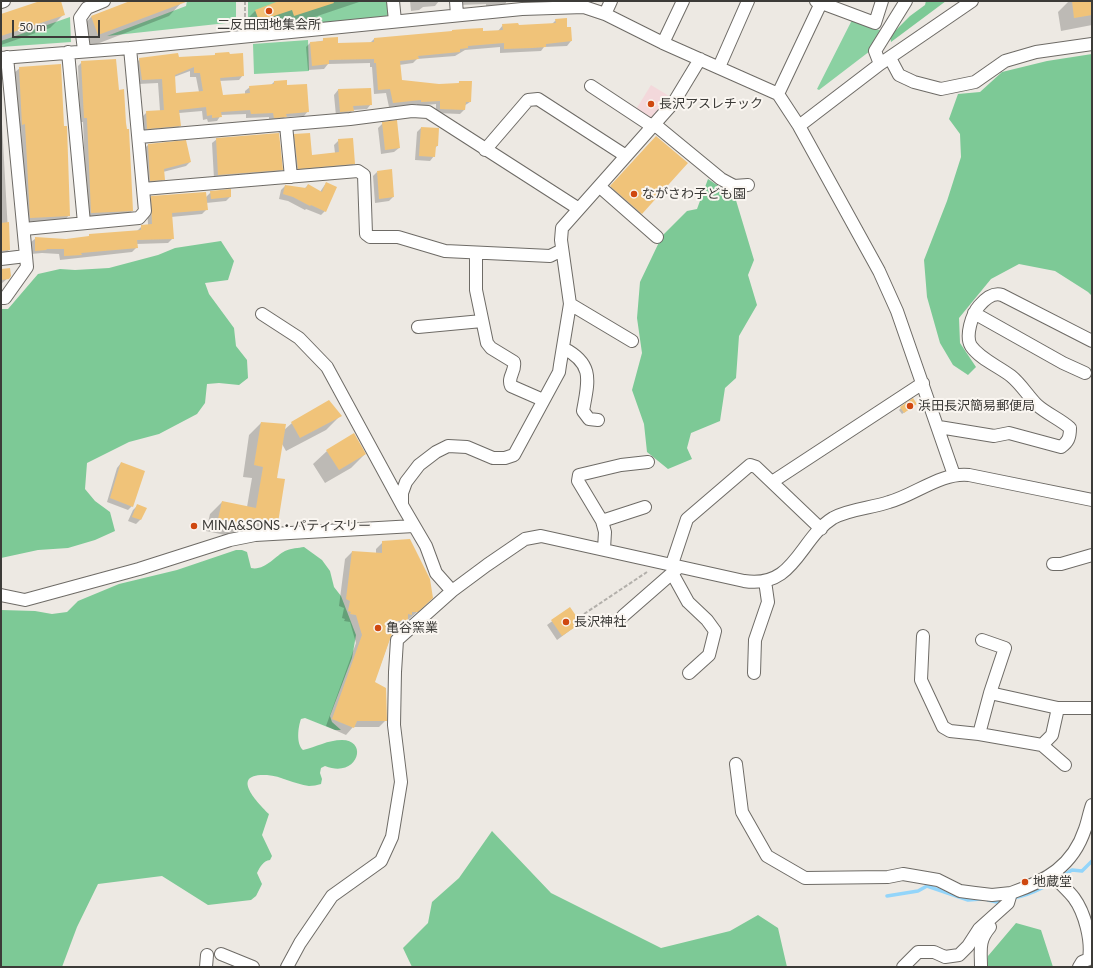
<!DOCTYPE html>
<html>
<head>
<meta charset="utf-8">
<style>
	body { margin:0 }
	#map { position:relative; width:1093px; height:968px; overflow:hidden; background:#ede9e3; font-family:Lato,sans-serif }
	canvas { display:block }
	.frame { position:absolute; inset:0; border:2px solid #3c3b38; pointer-events:none }
	.scale { position:absolute; left:12px; top:20px; width:88px; height:18px; box-sizing:border-box; border:2px solid #3c3b38; border-top:0; padding-left:5px; font-size:12px; line-height:14px; white-space:nowrap; color:#3c3b38; -webkit-text-stroke:3px #faf6f1; paint-order:stroke }
</style>
</head>
<body>
<div id="map">
<canvas width="1093" height="968"></canvas>
<div class="frame"></div>
<div class="scale">50 m</div>
</div>
<script>
const ctx = document.querySelector('canvas').getContext('2d');
ctx.lineJoin = 'round';
function fill(path, color) {
  ctx.fillStyle = color;
  ctx.fill(path, 'evenodd');
}
function trace(path, color, width, dash) {
  ctx.strokeStyle = color;
  ctx.lineWidth = width;
  ctx.lineCap = dash ? 'butt' : 'round';
  ctx.setLineDash(dash || []);
  ctx.stroke(path);
}
function write(font, color, halo, rows, align = 'center') {
  ctx.font = font + ' Lato,"Noto Sans JP",sans-serif';
  ctx.lineWidth = 4;
  ctx.setLineDash([]);
  ctx.textBaseline = 'middle';
  ctx.strokeStyle = halo;
  ctx.fillStyle = color;
  for (const [text, x, y, turn = 0] of rows) {
    ctx.save();
    ctx.translate(x, y);
    ctx.rotate((+turn || 0) * Math.PI / 180);
    ctx.textAlign = isNaN(turn) ? turn : align;
    if (halo) ctx.strokeText(text, 0, 0);
    ctx.fillText(text, 0, 0);
    ctx.restore();
  }
}
fill(new Path2D(`
	M 651,85 L 669,96 L 649,122 L 635,111 Z`), '#f3d8db');
fill(new Path2D(`
	M 187,1 L 236,1 L 236,22 L 107,36 L 186,6 Z
	M 248,1 L 389,1 L 390,18 L 248,33 Z
	M 70,17 L 71,42 L 1,47 L 1,41 Z
	M 852,20 L 882,31 L 870,51 L 819,90 L 817,89 Z
	M 308,40 L 309,71 L 254,74 L 253,44 Z`), '#8bd1a2');
fill(new Path2D(`
	M 926,1 L 946,1 L 891,42 L 890,36 L 910,16 L 925,5 Z
	M 1092,54 L 1092,296 L 1088,292 L 1055,271 L 1019,264 L 991,279 L 959,318 L 960,343 L 976,367 L 968,375 L 953,365 L 940,343 L 927,297 L 924,260 L 947,201 L 961,157 L 960,134 L 949,119 L 958,94 L 980,92 L 1002,72 L 1047,61 Z
	M 708,179 L 735,197 L 754,260 L 748,275 L 757,305 L 739,336 L 736,378 L 725,388 L 720,421 L 691,433 L 687,448 L 692,459 L 668,469 L 647,452 L 644,424 L 632,390 L 642,353 L 637,318 L 640,282 L 662,236 L 687,211 L 697,209 Z
	M 221,241 L 234,261 L 228,280 L 205,283 L 209,294 L 234,328 L 236,346 L 247,360 L 248,378 L 239,385 L 219,383 L 207,384 L 205,403 L 197,414 L 159,434 L 129,442 L 87,463 L 85,489 L 95,501 L 110,512 L 115,531 L 95,540 L 68,548 L 38,550 L 1,558 L 1,309 L 8,309 L 38,274 L 60,269 L 75,270 L 109,268 L 158,255 L 175,248 Z
	M 304,547 L 322,560 L 330,571 L 334,587 L 341,596 L 356,635 L 352,658 L 330,716 L 332,722 L 341,730 L 335,730 L 305,718 L 301,719 C 298,727 296,744 303,750 C 316,747 328,740 342,740 C 369,740 358,779 325,766 L 321,768 L 320,773 L 322,779 L 321,784 C 317,785 313,786 309,786 C 294,784 281,776 267,775 C 228,773 258,803 269,814 L 262,835 L 272,856 L 270,860 C 263,861 260,867 257,873 L 262,884 L 256,896 L 251,900 L 208,905 L 162,876 L 98,884 L 77,927 L 62,967 L 1,967 L 1,610 L 35,611 L 52,614 L 67,612 L 78,601 L 119,584 L 177,570 L 236,550 L 242,550 L 247,552 L 251,568 C 265,571 275,556 285,551 C 292,548 298,548 304,547 Z
	M 492,831 L 551,893 L 661,948 L 730,931 L 758,915 L 778,928 L 787,967 L 412,967 L 403,948 L 428,923 L 432,902 L 459,878 Z
	M 1016,923 L 1041,930 L 1053,967 L 987,967 L 988,956 Z`), '#7dc996');
fill(new Path2D(`
	M 43,1 L 60,1 L 64,14 L 50,28 L 1,45 L 1,15 Z
	M 133,1 L 182,2 L 169,16 L 84,49 L 77,31 L 91,17 Z
	M 283,1 L 362,1 L 282,28 L 280,21 L 246,33 L 243,23 L 255,11 Z
	M 398,1 L 439,1 L 435,6 L 423,7 L 419,10 L 411,11 L 410,1 Z
	M 459,1 L 506,1 L 506,3 L 502,7 L 486,8 L 486,4 L 459,5 Z
	M 525,1 L 573,1 L 525,4 Z
	M 1069,1 L 1092,1 L 1092,25 L 1061,31 L 1058,12 Z
	M 556,20 L 567,28 L 570,28 L 571,41 L 567,46 L 544,47 L 541,51 L 500,53 L 500,47 L 465,50 L 455,56 L 417,59 L 413,63 L 399,65 L 401,81 L 439,85 L 457,84 L 460,82 L 470,102 L 464,106 L 464,110 L 460,114 L 436,113 L 436,104 L 417,106 L 417,104 L 389,107 L 386,93 L 374,94 L 372,67 L 370,67 L 370,63 L 328,64 L 324,69 L 308,70 L 306,47 L 310,43 L 337,38 L 337,44 L 370,43 L 374,39 L 498,31 L 503,25 L 518,26 L 552,24 Z
	M 216,54 L 242,54 L 243,75 L 239,80 L 219,81 L 222,96 L 245,94 L 245,91 L 250,87 L 270,86 L 274,82 L 286,87 L 308,111 L 304,116 L 285,117 L 281,121 L 269,122 L 269,117 L 246,118 L 246,114 L 221,115 L 217,121 L 208,122 L 207,119 L 203,120 L 202,111 L 179,113 L 180,126 L 175,130 L 143,133 L 142,117 L 147,112 L 160,111 L 158,83 L 138,84 L 135,64 L 140,59 L 213,56 ZM 190,71 L 190,77 L 196,77 L 199,92 L 175,94 L 174,77 Z
	M 82,62 L 118,91 L 132,211 L 127,215 L 87,217 L 83,122 L 80,122 L 78,66 Z
	M 20,68 L 69,215 L 65,220 L 26,222 L 21,128 L 18,129 L 15,72 Z
	M 370,89 L 371,104 L 367,109 L 353,110 L 348,115 L 336,116 L 334,95 L 338,90 Z
	M 1,106 L 9,250 L 5,254 L 1,255 Z
	M 383,123 L 399,148 L 394,152 L 381,154 L 378,128 Z
	M 421,128 L 437,146 L 435,148 L 434,156 L 430,161 L 415,160 L 417,132 Z
	M 295,135 L 311,156 L 335,153 L 334,145 L 339,140 L 354,163 L 350,168 L 294,172 L 290,140 Z
	M 217,139 L 282,169 L 277,174 L 214,179 L 212,143 Z
	M 650,143 L 641,213 L 635,219 L 605,193 Z
	M 148,145 L 190,162 L 186,166 L 163,172 L 164,179 L 159,184 L 146,185 L 144,149 Z
	M 377,172 L 393,197 L 389,201 L 375,203 L 373,176 Z
	M 326,183 L 325,211 L 321,215 L 306,209 L 305,210 L 288,201 L 279,199 L 281,190 L 285,186 L 304,189 L 308,185 L 320,192 Z
	M 211,192 L 230,197 L 226,201 L 206,203 L 207,209 L 202,214 L 171,217 L 173,238 L 168,243 L 136,244 L 137,247 L 132,252 L 60,260 L 59,254 L 42,253 L 31,254 L 31,242 L 36,238 L 66,240 L 87,238 L 90,235 L 137,231 L 142,226 L 148,225 L 147,201 L 152,197 L 206,197 Z
	M 1,270 L 8,278 L 1,284 Z
	M 916,404 L 902,414 L 899,410 L 901,408 Z
	M 340,416 L 326,430 L 286,451 L 282,444 L 276,478 L 277,522 L 265,534 L 241,530 L 235,537 L 206,531 L 210,514 L 222,502 L 247,507 L 252,478 L 243,477 L 249,435 L 261,423 L 284,430 L 292,423 Z
	M 327,451 L 365,454 L 351,468 L 325,483 L 313,464 Z
	M 121,463 L 132,506 L 128,510 L 107,502 L 117,468 Z
	M 138,505 L 145,508 L 140,520 L 136,524 L 128,521 L 133,510 Z
	M 383,542 L 425,605 L 400,627 L 394,627 L 374,683 L 386,720 L 379,727 L 353,727 L 346,735 L 326,726 L 356,643 L 350,622 L 344,621 L 345,619 L 342,618 L 344,608 L 339,606 L 345,559 L 352,552 L 376,554 L 376,549 Z
	M 570,608 L 580,623 L 557,640 L 547,625 Z`), '#0003');
trace(new Path2D(`
	M 887,896 L 918,891 L 927,886 L 968,900 L 981,899
	M 1013,898 C 1035,894 1053,882 1072,870 L 1082,871 L 1092,861
	M 988,900 L 997,902 L 1005,900`), '#93d5fa', 3.5);
fill(new Path2D(`
	M 40,1 L 61,1 L 65,15 L 1,36 L 1,14 Z
	M 130,1 L 185,1 L 186,2 L 98,35 L 91,16 Z
	M 279,1 L 333,1 L 334,3 L 294,16 L 292,10 L 259,21 L 255,10 Z
	M 1072,1 L 1092,1 L 1092,15 L 1074,18 Z
	M 567,18 L 567,27 L 571,27 L 572,41 L 546,44 L 546,47 L 532,48 L 504,49 L 504,43 L 468,46 L 468,48 L 460,49 L 460,52 L 418,56 L 419,59 L 400,61 L 402,80 L 439,84 L 459,83 L 459,81 L 472,81 L 471,102 L 466,102 L 465,110 L 440,109 L 440,101 L 421,102 L 421,100 L 393,103 L 390,89 L 378,90 L 376,63 L 374,63 L 374,59 L 329,60 L 329,64 L 312,66 L 310,42 L 323,41 L 323,38 L 338,37 L 338,43 L 374,42 L 374,38 L 452,31 L 452,30 L 464,29 L 483,28 L 483,31 L 503,30 L 502,24 L 518,23 L 519,25 L 556,23 L 555,19 Z
	M 229,52 L 230,54 L 243,53 L 244,76 L 220,78 L 223,95 L 250,93 L 249,86 L 274,84 L 274,81 L 287,80 L 287,85 L 307,84 L 309,112 L 286,114 L 287,117 L 274,118 L 273,113 L 251,114 L 250,110 L 221,112 L 222,117 L 212,118 L 212,115 L 207,116 L 206,107 L 179,110 L 181,126 L 147,129 L 146,111 L 164,110 L 162,79 L 142,80 L 139,58 L 178,53 L 179,57 L 215,55 L 215,53 ZM 194,67 L 194,73 L 200,73 L 203,91 L 176,93 L 175,75 Z
	M 116,59 L 119,90 L 124,89 L 126,123 L 127,129 L 129,129 L 133,211 L 91,213 L 87,118 L 84,118 L 81,61 Z
	M 61,64 L 64,126 L 67,126 L 70,216 L 30,218 L 25,124 L 22,125 L 19,67 Z
	M 371,88 L 372,105 L 353,106 L 354,111 L 340,112 L 338,89 Z
	M 397,120 L 400,148 L 385,150 L 382,122 Z
	M 421,127 L 439,128 L 438,146 L 436,146 L 435,157 L 419,156 Z
	M 279,133 L 283,170 L 218,175 L 216,138 Z
	M 310,133 L 312,155 L 339,152 L 338,139 L 353,138 L 355,164 L 298,169 L 294,134 Z
	M 656,136 L 688,163 L 642,214 L 610,186 Z
	M 186,140 L 191,162 L 164,169 L 165,180 L 150,181 L 148,144 Z
	M 392,169 L 394,197 L 379,199 L 377,171 Z
	M 326,182 L 337,187 L 326,212 L 311,205 L 310,206 L 293,197 L 283,194 L 285,185 L 306,188 L 308,184 L 322,192 Z
	M 231,189 L 231,197 L 211,199 L 210,191 Z
	M 206,192 L 208,210 L 172,213 L 174,239 L 137,240 L 138,248 L 81,253 L 82,255 L 64,256 L 64,249 L 47,249 L 46,250 L 35,251 L 35,237 L 66,239 L 89,236 L 89,234 L 141,230 L 141,225 L 152,224 L 151,196 Z
	M 9,222 L 10,250 L 1,251 L 1,223 Z
	M 10,268 L 11,276 L 9,279 L 1,280 L 1,269 Z
	M 913,398 L 917,404 L 904,413 L 900,407 Z
	M 329,400 L 342,416 L 300,438 L 291,422 Z
	M 261,422 L 286,424 L 277,478 L 285,479 L 278,523 L 249,518 L 248,525 L 218,519 L 222,501 L 256,508 L 263,467 L 254,465 Z
	M 354,433 L 366,454 L 339,470 L 326,450 Z
	M 121,462 L 145,471 L 133,507 L 110,498 Z
	M 137,504 L 147,508 L 141,520 L 132,517 Z
	M 410,539 L 430,579 L 433,598 L 418,612 L 412,612 L 412,615 L 408,614 L 408,620 L 398,621 L 390,639 L 375,682 L 386,688 L 387,721 L 357,721 L 354,728 L 332,719 L 362,635 L 356,615 L 350,614 L 351,612 L 348,611 L 350,601 L 346,599 L 352,551 L 382,553 L 382,541 Z
	M 570,607 L 581,623 L 562,636 L 551,620 Z`), '#f0c379');
const minor = new Path2D(`
	M 393,1 L 395,21
	M 456,1 L 457,15
	M 816,1 L 875,23 L 882,1
	M 1,2 L 4,1
	M 605,14 L 611,1
	M 663,43 L 683,1
	M 84,50 L 80,18 L 87,8 L 104,1
	M 68,52 L 84,223
	M 1,58 L 130,48 L 522,9 L 584,7 L 605,14 L 663,43 L 778,94 L 799,126 L 879,271 L 897,311 L 954,475
	M 890,58 L 899,75 L 914,82 L 941,89 L 975,82 L 1005,61 L 1036,52 L 1092,44
	M 880,64 L 875,51 L 906,1
	M 719,67 L 748,1
	M 591,86 L 647,123 L 659,128 L 721,179 L 734,186 L 748,185
	M 778,94 L 821,3
	M 286,125 L 291,177
	M 799,126 L 880,64 L 972,1
	M 139,137 L 350,119 L 412,111 L 428,112 L 579,209
	M 485,150 L 528,100 L 538,99 L 626,156
	M 600,187 L 657,237
	M 143,189 L 358,171 L 364,175 L 366,234 L 370,237 L 398,237 L 445,251 L 550,256 L 562,250
	M 24,229 L 139,218 L 145,211 L 130,48
	M 476,253 L 476,290 L 487,343 L 491,348 L 514,362 C 516,371 507,377 511,386 L 543,400
	M 1,259 L 26,256 L 7,57
	M 1,298 L 5,298 L 27,267 L 26,256
	M 570,304 L 632,341
	M 974,313 L 1063,363 L 1085,373
	M 262,314 L 299,338 L 327,367 L 402,505
	M 418,327 L 482,321
	M 563,348 C 595,364 588,382 583,411 L 589,419 L 598,420
	M 939,427 L 994,436 L 1009,433 L 1061,447 C 1068,442 1070,438 1070,428 C 1060,419 1047,414 1037,405 C 1028,396 1021,384 1011,376 C 998,366 980,359 971,346 C 965,336 972,314 979,306 C 985,299 993,292 1002,295 L 1092,341
	M 772,482 L 923,383
	M 602,521 L 645,507
	M 604,549 L 605,532 L 602,521 L 578,481 L 579,475 L 621,465 L 648,462
	M 672,564 L 687,519 L 750,465 L 756,467 L 821,529
	M 1053,564 L 1061,564 L 1092,555
	M 672,573 L 688,602 L 707,620 L 715,631 L 709,655 L 689,673
	M 452,591 L 436,573 L 426,546 L 402,505 L 402,493 L 406,482 L 419,465 L 436,452 L 448,446 L 467,447 L 493,458 L 505,458 L 514,455 L 559,372 L 560,365 L 570,304 L 561,240 L 562,228 L 674,102 L 700,59
	M 1,595 L 25,600 L 139,569 L 230,540 L 255,535 L 414,526
	M 623,616 L 678,568
	M 923,636 L 921,680 L 943,727 L 950,731 L 979,734 L 1042,745 L 1052,735 L 1058,708
	M 982,640 L 1005,648 L 990,693 L 1058,708 L 1092,708
	M 754,673 L 755,640 L 768,602 L 765,581
	M 979,734 L 990,693
	M 1042,745 L 1065,765
	M 736,764 L 742,812 L 767,856 L 805,878 L 888,877 L 903,874 L 938,880 L 960,891 L 975,893 L 992,895 L 1011,893
	M 1053,875 C 1059,883 1068,890 1074,898 C 1085,913 1092,941 1089,959 L 1082,962 L 1079,967
	M 221,954 L 253,967
	M 206,967 L 207,955
	M 287,967 L 300,943 L 332,896 L 381,861 L 392,837 L 401,782 L 394,725 L 395,672 L 397,640 L 452,591 L 487,565 L 525,539 L 541,536 L 744,581 C 795,589 799,539 833,518 C 849,509 872,508 889,502 C 915,495 941,472 969,475 L 1092,500
	M 903,967 L 918,952 L 934,952 L 945,957 L 959,955 L 968,946 L 979,929 L 1008,903 L 1011,893 C 1046,881 1073,866 1085,829 C 1088,821 1089,813 1092,805
	M 981,967 C 981,950 978,941 990,927`);
trace(minor, '#6e6b66', 14);
trace(new Path2D(`
	M 245,1 L 245,26
	M 584,614 L 647,572`), '#b3b0ab', 2, [4, 2]);
trace(minor, '#fff', 12);
for (const [x, y, r, color] of [
	[269,11,4,"#cf4810"],
	[651,104,4,"#cf4810"],
	[634,194,4,"#cf4810"],
	[910,406,4,"#cf4810"],
	[194,526,4,"#cf4810"],
	[566,622,4,"#cf4810"],
	[378,628,4,"#cf4810"],
	[1025,882,4,"#cf4810"]
]) {
  const dot = new Path2D();
  dot.arc(x, y, r, 0, 2 * Math.PI);
  ctx.fillStyle = color;
  ctx.fill(dot);
  trace(dot, '#faf6f1', 1.5);
}
write('13px', '#3c3b38', '#faf6f1', [
	["二反田団地集会所",269,25,"center"],
	["長沢アスレチック",659,104],
	["ながさわ子ども園",642,194],
	["浜田長沢簡易郵便局",918,406],
	["MINA&SONS・パティスリー",202,526],
	["長沢神社",574,622],
	["亀谷窯業",386,628],
	["地蔵堂",1033,882]
], 'left');
</script>
</body>
</html>
